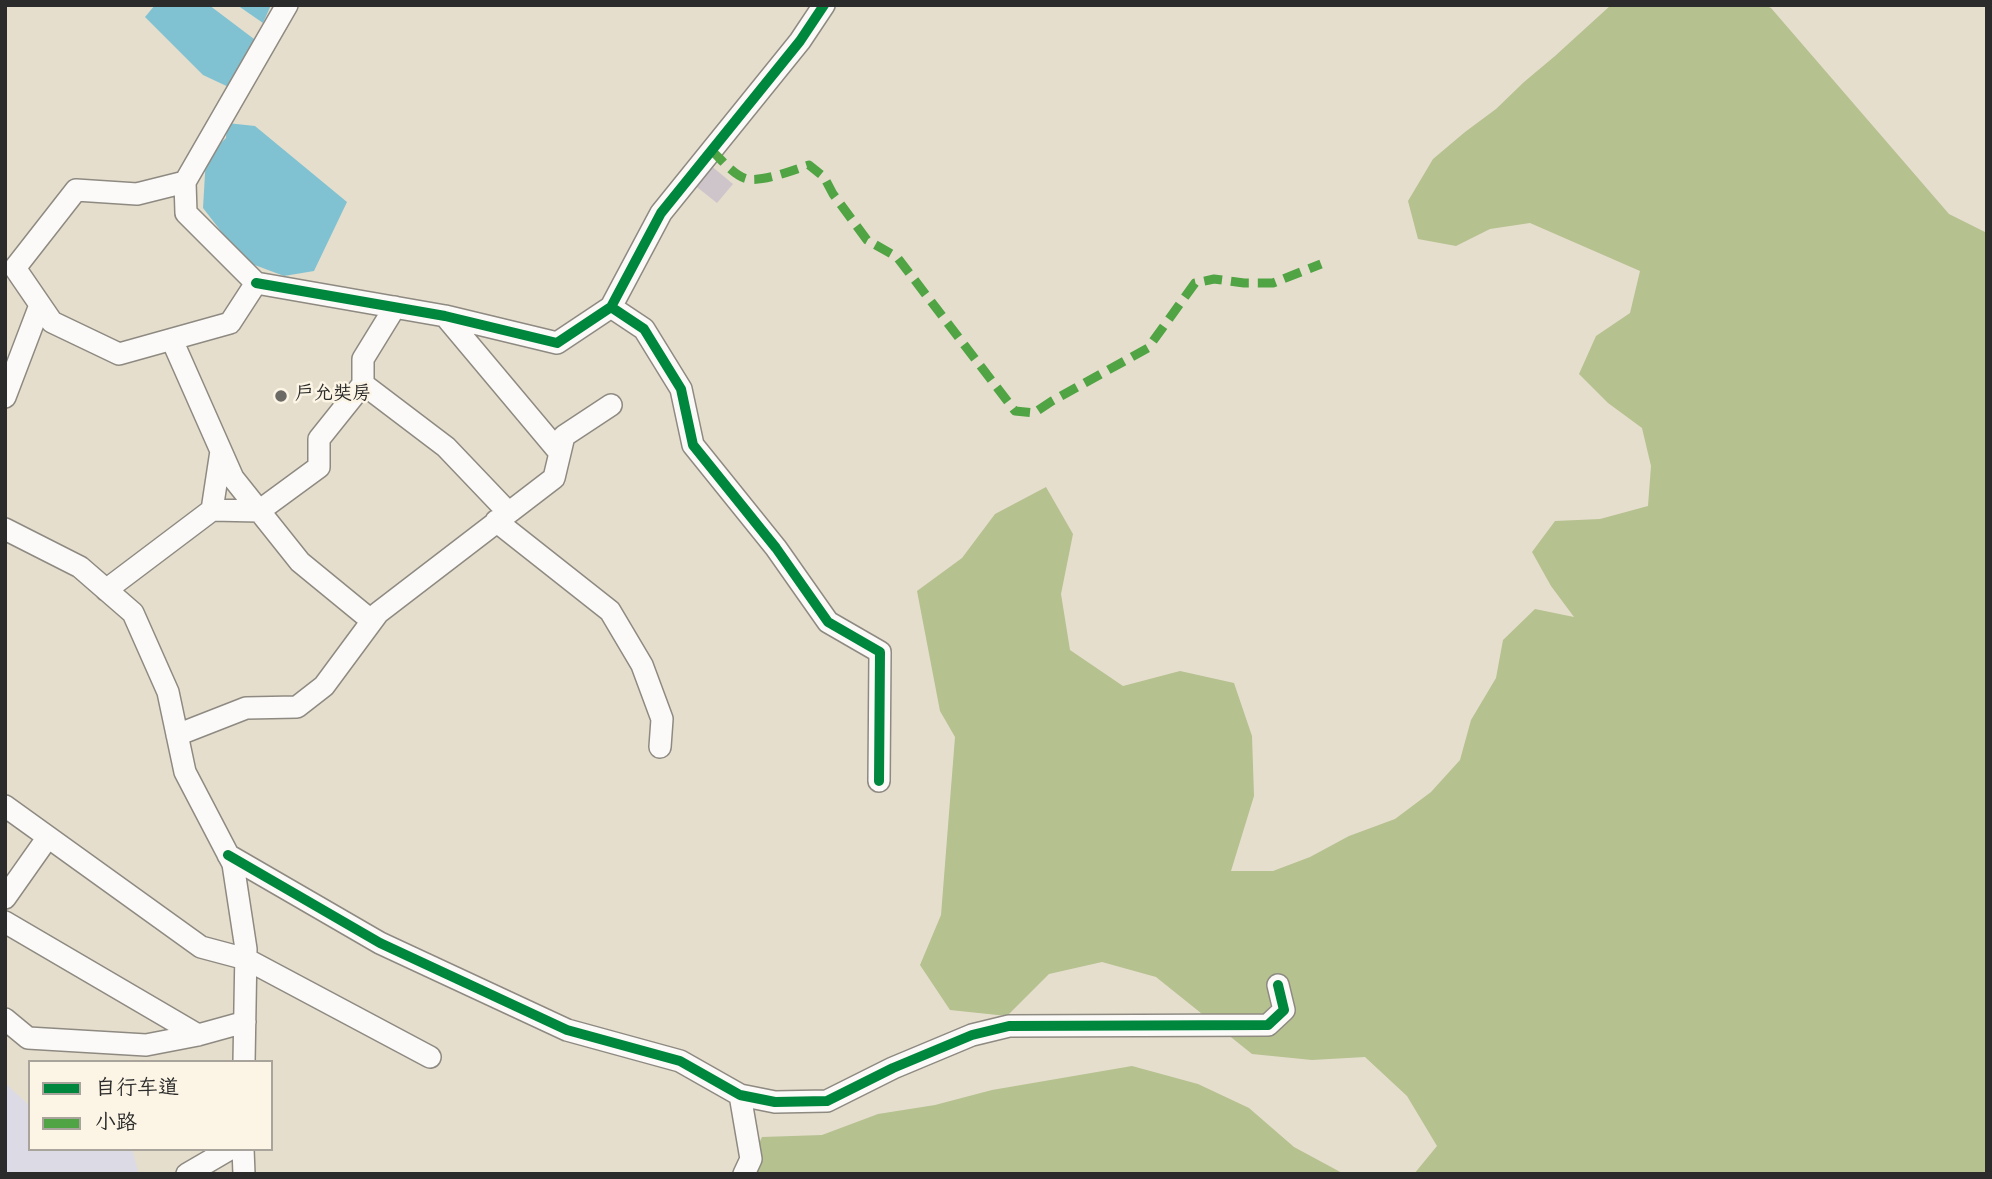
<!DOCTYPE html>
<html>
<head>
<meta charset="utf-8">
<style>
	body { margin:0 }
	#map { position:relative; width:1992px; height:1179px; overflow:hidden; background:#e5decd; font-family:Kalam,"LXGW WenKai TC",sans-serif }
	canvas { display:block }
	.frame { position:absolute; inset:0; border:7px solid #2b2b2b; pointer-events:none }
	.legend { position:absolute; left:28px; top:1060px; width:245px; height:91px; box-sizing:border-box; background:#fcf5e5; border:2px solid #a8a49b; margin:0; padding:9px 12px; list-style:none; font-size:21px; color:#2b2b2b }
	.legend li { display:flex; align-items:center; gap:14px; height:35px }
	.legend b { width:35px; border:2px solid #a8a49b }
</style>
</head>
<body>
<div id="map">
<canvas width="1992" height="1179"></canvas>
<div class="frame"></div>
<ul class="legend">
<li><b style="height:9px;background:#00873e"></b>自行车道</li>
<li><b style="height:9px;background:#51a443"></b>小路</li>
</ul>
</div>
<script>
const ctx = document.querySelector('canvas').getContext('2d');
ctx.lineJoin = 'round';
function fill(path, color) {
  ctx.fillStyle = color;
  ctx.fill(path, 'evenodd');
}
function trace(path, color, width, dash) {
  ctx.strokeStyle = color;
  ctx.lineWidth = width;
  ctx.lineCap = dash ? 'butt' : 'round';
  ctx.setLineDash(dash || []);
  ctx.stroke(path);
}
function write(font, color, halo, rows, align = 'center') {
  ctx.font = font + ' Kalam,"LXGW WenKai TC",sans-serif';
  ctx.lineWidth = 5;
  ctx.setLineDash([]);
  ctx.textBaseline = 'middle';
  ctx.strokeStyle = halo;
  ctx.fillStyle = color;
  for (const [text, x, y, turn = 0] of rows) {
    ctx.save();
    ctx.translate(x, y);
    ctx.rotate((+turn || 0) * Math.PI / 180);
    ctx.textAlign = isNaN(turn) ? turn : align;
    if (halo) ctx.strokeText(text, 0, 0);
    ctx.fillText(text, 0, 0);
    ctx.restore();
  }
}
fill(new Path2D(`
	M 5,1083 L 30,1106 L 30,1149 L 132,1149 L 139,1174 L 5,1174 Z`), '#dcdbe5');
fill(new Path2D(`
	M 1611,5 L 1764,5 L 1771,8 L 1949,214 L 1987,233 L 1987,1174 L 1414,1174 L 1437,1146 L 1407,1096 L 1365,1057 L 1312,1060 L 1252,1054 L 1156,977 L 1102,962 L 1049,974 L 1007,1016 L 950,1010 L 920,965 L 941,915 L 955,737 L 940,711 L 917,591 L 962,558 L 995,514 L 1046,487 L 1073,534 L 1061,594 L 1070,650 L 1123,686 L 1180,671 L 1234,683 L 1252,736 L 1254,796 L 1231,871 L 1273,871 L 1310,857 L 1349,836 L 1395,819 L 1431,792 L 1460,760 L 1471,720 L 1496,678 L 1503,640 L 1535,609 L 1574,617 L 1551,586 L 1532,552 L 1555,521 L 1600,519 L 1648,506 L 1651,466 L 1642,428 L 1608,403 L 1579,374 L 1596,336 L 1630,313 L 1640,271 L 1530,223 L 1490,229 L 1456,246 L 1418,239 L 1408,201 L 1433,159 L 1465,132 L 1496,109 L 1524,82 L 1555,56 Z
	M 1132,1066 L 1198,1084 L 1249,1108 L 1294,1147 L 1344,1174 L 744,1174 L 762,1137 L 822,1135 L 878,1114 L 935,1105 L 992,1090 Z`), '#b5c18f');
fill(new Path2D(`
	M 155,5 L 209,5 L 254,39 L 235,90 L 203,75 L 145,17 Z
	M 237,5 L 271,5 L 263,23 Z
	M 227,123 L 255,126 L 347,202 L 314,271 L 284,276 L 244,261 L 203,208 L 206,157 L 226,138 Z`), '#81c2d2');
fill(new Path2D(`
	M 709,164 L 733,184 L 717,203 L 693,184 Z`), '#cec5ca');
const street = new Path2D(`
	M 185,182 L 137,194 L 76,190 L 15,268 L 52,322 L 119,354 L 230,323 L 256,283 L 186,213 L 185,182 L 287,5
	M 256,283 L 445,316 L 557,343 L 611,307 L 644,329 L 681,389 L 693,445 L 776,548 L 828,622 L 880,652 L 879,781
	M 611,307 L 661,213 L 800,41 L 824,5
	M 445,316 L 560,453
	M 172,340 L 233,478 L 300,562 L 372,621
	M 363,384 L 446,447 L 508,512
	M 5,397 L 40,305
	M 212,510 L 259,511 L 319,467 L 319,439 L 363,384 L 363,359 L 395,307
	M 496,521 L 610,611 L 642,665 L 662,719 L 660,747
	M 5,529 L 80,567 L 133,613 L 168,692 L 185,772 L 233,864 L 246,949 L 244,1062
	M 106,590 L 212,510 L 221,451
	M 177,735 L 246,708 L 297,707 L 324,686 L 378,613 L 554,478 L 564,436 L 611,405
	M 5,806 L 201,947 L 246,959 L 430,1057
	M 228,855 L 380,943 L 567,1030 L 680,1061 L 740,1095 L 775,1102 L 827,1101 L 893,1068 L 972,1035 L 1009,1026 L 1268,1025 L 1284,1010 L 1278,985
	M 5,898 L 48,837
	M 5,922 L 198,1035
	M 5,1019 L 28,1038 L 146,1045 L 198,1035 L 245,1022
	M 740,1095 L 751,1159 L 744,1174
	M 243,1149 L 244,1174
	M 187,1174 L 230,1149`);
trace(street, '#8e8a82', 24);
trace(street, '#fbfaf8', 21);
trace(new Path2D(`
	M 711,150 C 721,159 734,176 747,179 C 764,182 793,170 809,165 L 824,177 L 833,194 L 867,240 L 897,257 L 1015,411 L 1034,413 L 1052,401 L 1148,348 L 1195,283 L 1214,279 L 1244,283 L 1273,283 L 1321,264`), '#51a443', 9, [18, 9]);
trace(new Path2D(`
	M 256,283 L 445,316 L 557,343 L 611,307 L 644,329 L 681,389 L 693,445 L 776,548 L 828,622 L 880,652 L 879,781
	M 611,307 L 661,213 L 800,41 L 824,5
	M 228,855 L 380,943 L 567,1030 L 680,1061 L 740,1095 L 775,1102 L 827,1101 L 893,1068 L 972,1035 L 1009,1026 L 1268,1025 L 1284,1010 L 1278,985`), '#00873e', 10);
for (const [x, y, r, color] of [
	[281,396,7,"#6c6a64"]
]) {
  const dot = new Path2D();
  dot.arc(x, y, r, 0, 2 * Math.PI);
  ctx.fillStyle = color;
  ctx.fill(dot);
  trace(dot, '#fcf5e5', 2.5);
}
write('19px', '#2b2b2b', '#fcf5e5', [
	["户允奘房",295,396]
], 'left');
</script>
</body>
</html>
